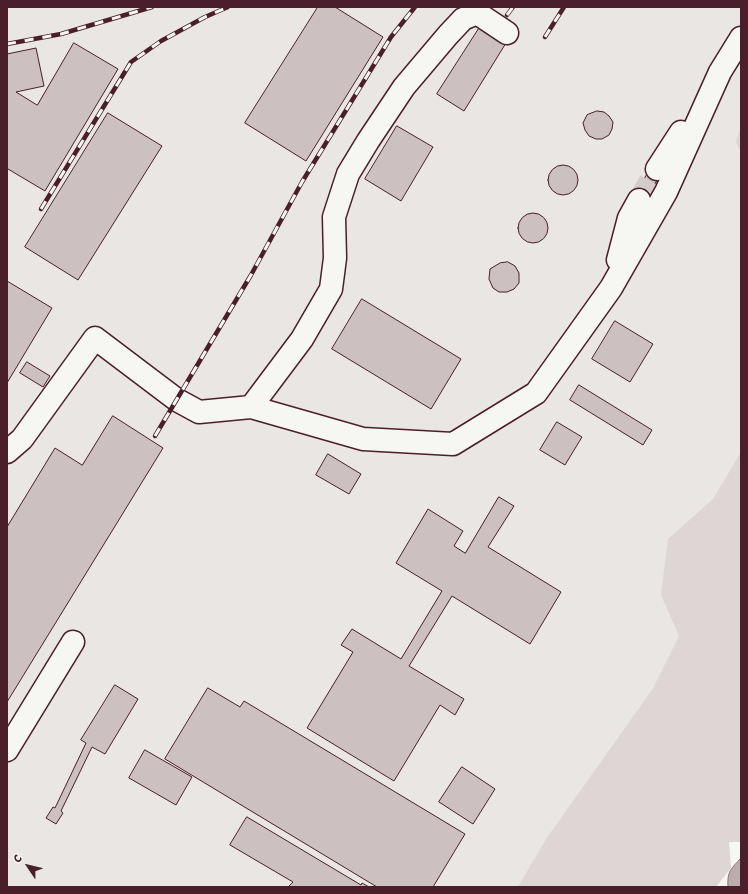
<!DOCTYPE html>
<html>
<head>
<meta charset="utf-8">
<style>
	body { margin:0 }
	#map { position:relative; width:748px; height:894px; overflow:hidden; background:#f6f6f2; font-family:"Shantell Sans",sans-serif }
	canvas { display:block }
	.frame { position:absolute; inset:0; border:8px solid #4a1f2b; pointer-events:none }
	.north { position:absolute; left:8px; top:846px; width:40px; height:40px; -webkit-text-stroke:3px #f6f6f2; paint-order:stroke; rotate:305deg; font-size:11px; font-weight:700; line-height:16px; text-align:center; color:#4a1f2b }
	.north::after { content:''; display:block; margin:auto; width:14px; height:18px; background:#4a1f2b; clip-path:polygon(50% 0,100% 100%,50% 72%,0 100%) }
</style>
</head>
<body>
<div id="map">
<canvas width="748" height="894"></canvas>
<div class="frame"></div>
<div class="north">С</div>
</div>
<script>
const ctx = document.querySelector('canvas').getContext('2d');
ctx.lineJoin = 'round';
function fill(path, color) {
  ctx.fillStyle = color;
  ctx.fill(path, 'evenodd');
}
function trace(path, color, width, dash) {
  ctx.strokeStyle = color;
  ctx.lineWidth = width;
  ctx.lineCap = dash ? 'butt' : 'round';
  ctx.setLineDash(dash || []);
  ctx.stroke(path);
}
fill(new Path2D(`
	M 7,7 L 741,7 L 741,474 L 706,634 L 551,887 L 7,887 Z`), '#e9e6e3');
fill(new Path2D(`
	M 741,126 L 741,153 L 736,142 Z
	M 741,452 L 741,842 L 729,842 L 731,868 L 716,887 L 518,887 L 546,839 L 652,690 L 679,636 L 661,595 L 668,539 L 713,499 Z`), '#ddd6d5');
const water = new Path2D(`
	M 741,858 L 741,887 L 728,887 C 727,871 731,869 741,858 Z`);
fill(water, '#bbadae');
trace(water, '#8e747a', 1);
const building = new Path2D(`
	M 318,7 L 335,7 L 383,37 L 306,161 L 245,123 Z
	M 480,27 L 506,43 L 464,111 L 437,94 Z
	M 74,43 L 118,69 L 45,191 L 8,169 L 7,170 L 7,54 L 36,48 L 44,86 L 16,92 L 37,105 Z
	M 597,111 L 604,112 L 609,116 L 613,122 L 612,129 L 609,135 L 602,139 L 596,139 L 589,136 L 585,130 L 583,123 L 587,115 Z
	M 108,113 L 162,146 L 78,280 L 25,247 Z
	M 397,126 L 433,147 L 401,201 L 365,179 Z
	M548 180a15 15 0 1 1 30 0a15 15 0 1 1-30 0Z
	M 652,166 L 662,172 L 644,202 L 634,197 Z
	M518 228a15 15 0 1 1 30 0a15 15 0 1 1-30 0Z
	M 508,262 L 515,266 L 519,273 L 519,283 L 514,289 L 507,292 L 499,292 L 493,288 L 489,279 L 490,269 L 500,263 Z
	M 7,281 L 52,308 L 7,383 Z
	M 362,299 L 461,359 L 431,409 L 332,349 Z
	M 615,321 L 653,344 L 630,382 L 592,359 Z
	M 27,362 L 50,376 L 43,387 L 20,373 Z
	M 579,385 L 652,430 L 643,445 L 570,400 Z
	M 113,416 L 163,448 L 7,702 L 7,527 L 55,448 L 82,465 Z
	M 557,422 L 582,437 L 565,465 L 540,450 Z
	M 328,454 L 361,474 L 349,494 L 316,475 Z
	M 499,497 L 514,506 L 488,547 L 561,592 L 530,644 L 452,596 L 409,666 L 464,699 L 455,715 L 440,705 L 394,781 L 307,728 L 353,652 L 341,645 L 352,629 L 401,659 L 442,591 L 396,563 L 428,509 L 463,531 L 454,546 L 465,553 Z
	M 115,685 L 138,699 L 105,754 L 92,747 L 61,811 L 63,813 L 56,824 L 46,818 L 53,807 L 55,808 L 86,743 L 81,740 Z
	M 208,688 L 240,707 L 244,701 L 465,834 L 433,887 L 377,887 L 165,759 Z
	M 145,750 L 192,777 L 176,805 L 129,778 Z
	M 462,767 L 495,789 L 473,824 L 439,802 Z
	M 247,817 L 361,885 L 362,883 L 369,887 L 288,887 L 293,882 L 230,845 Z`);
fill(building, '#ccc1c0');
trace(building, '#4a1f2b', 1);
trace(new Path2D(`
	M 639,200 L 657,169`), '#d4cbca', 22, [22, 11]);
const minor = new Path2D(`
	M 657,169 L 681,132
	M 618,260 L 629,218 L 639,200
	M 251,407 L 302,339 L 331,289 L 335,258 L 334,217 L 348,174 L 368,141 L 404,87 L 448,35 L 463,19 L 477,13 L 507,33
	M 7,452 L 22,439 L 95,338 L 177,400 L 199,412 L 251,407 L 363,439 L 453,444 L 536,393 L 611,288 L 666,192 L 720,72 L 741,38
	M 7,750 L 73,642`);
trace(minor, '#4a1f2b', 25);
trace(minor, '#f6f6f2', 22);
const rail = new Path2D(`
	M 507,15 L 513,7
	M 545,37 L 564,7
	M 7,44 L 61,34 L 152,7
	M 41,209 L 131,62 L 161,41 L 205,17 L 228,7
	M 155,436 L 251,275 L 302,182 L 391,37 L 415,7`);
trace(rail, '#4a1f2b', 4.5);
trace(rail, '#f6f6f2', 3, [9]);
</script>
</body>
</html>
